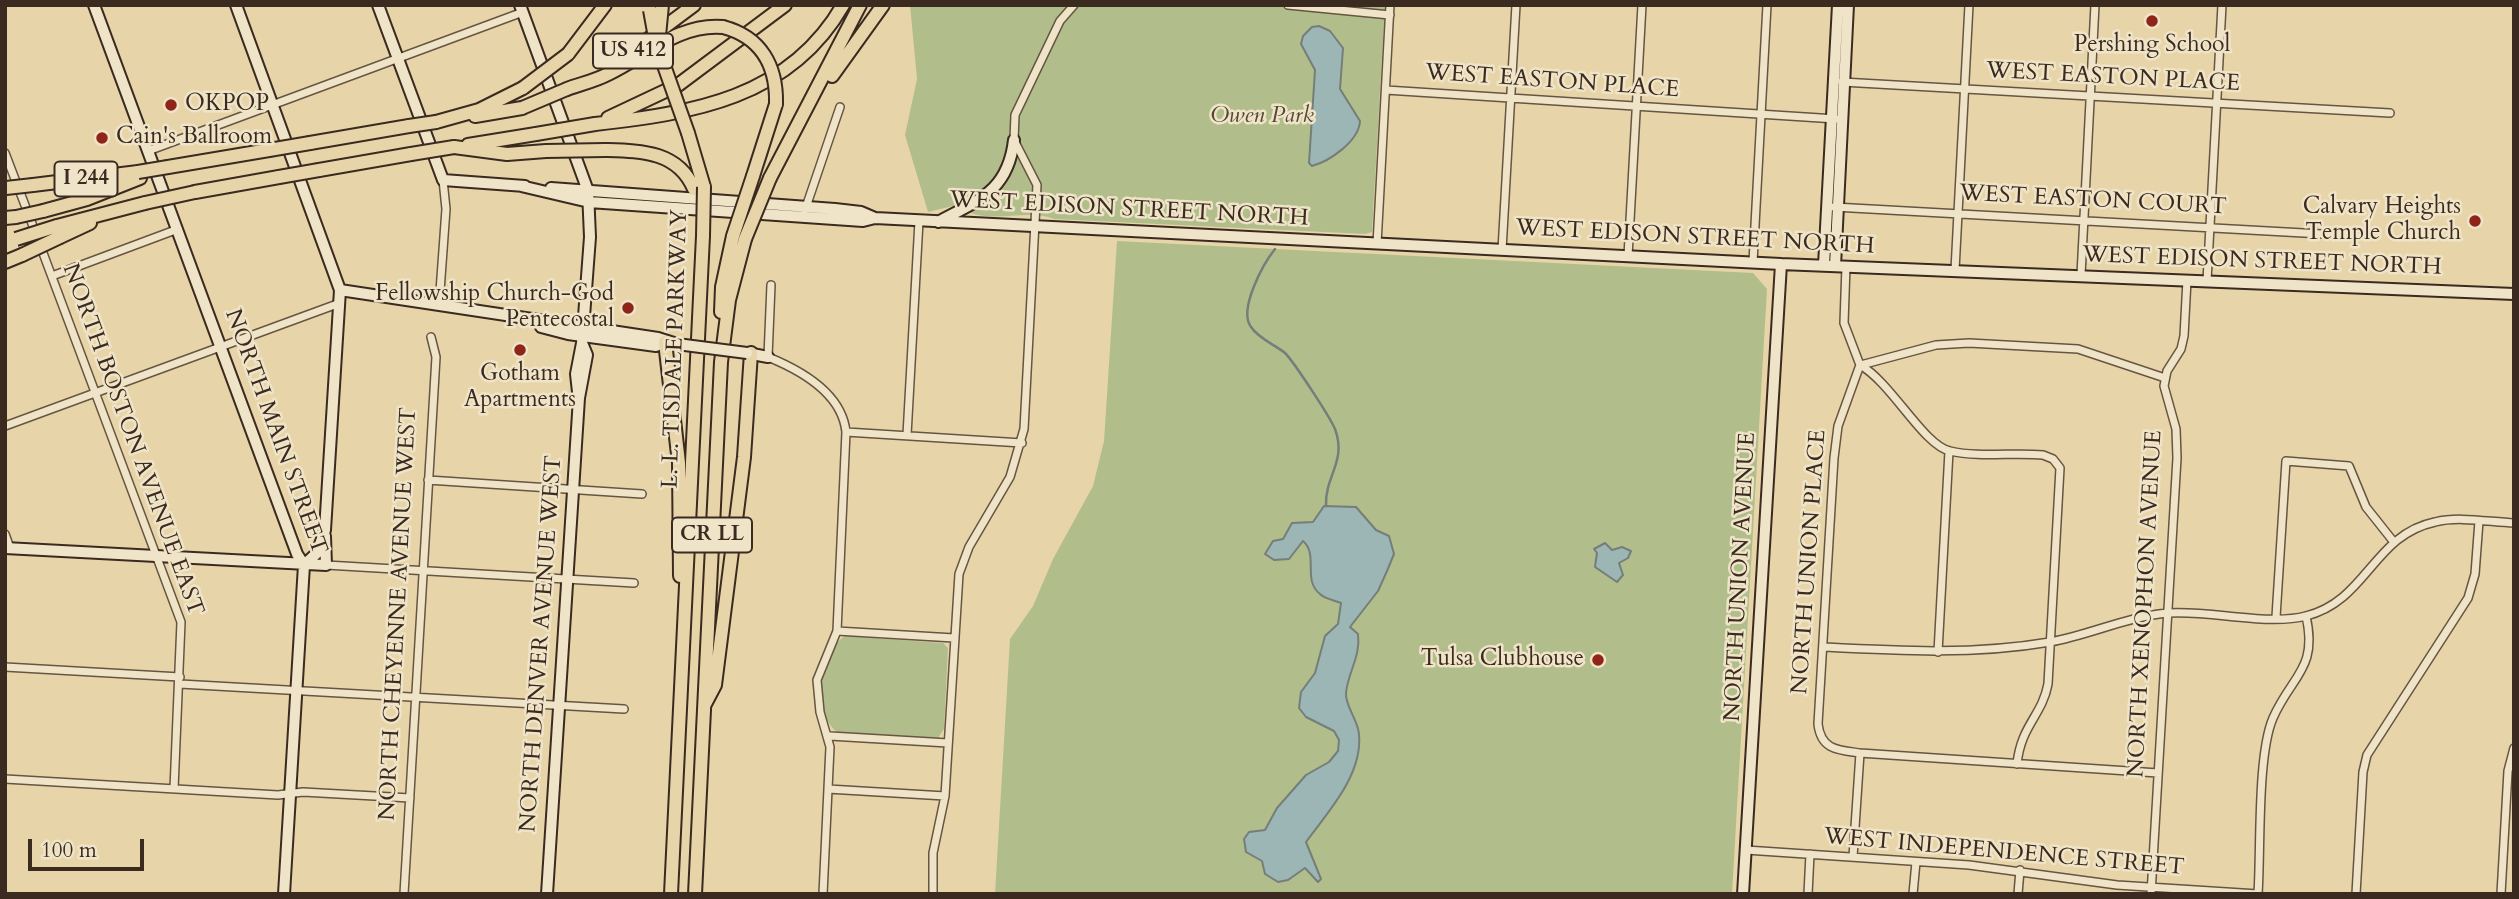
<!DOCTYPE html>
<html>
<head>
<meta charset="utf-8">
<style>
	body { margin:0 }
	#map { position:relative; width:2519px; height:899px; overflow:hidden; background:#e7d5a9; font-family:Cardo,serif }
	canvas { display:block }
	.frame { position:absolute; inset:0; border:7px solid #3b2a20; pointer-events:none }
	.scale { position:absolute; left:28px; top:839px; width:116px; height:32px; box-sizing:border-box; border:4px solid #3b2a20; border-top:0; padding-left:9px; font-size:21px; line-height:24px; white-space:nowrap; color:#3b2a20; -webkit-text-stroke:5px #efe4c7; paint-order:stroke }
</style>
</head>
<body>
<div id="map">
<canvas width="2519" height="899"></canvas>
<div class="frame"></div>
<div class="scale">100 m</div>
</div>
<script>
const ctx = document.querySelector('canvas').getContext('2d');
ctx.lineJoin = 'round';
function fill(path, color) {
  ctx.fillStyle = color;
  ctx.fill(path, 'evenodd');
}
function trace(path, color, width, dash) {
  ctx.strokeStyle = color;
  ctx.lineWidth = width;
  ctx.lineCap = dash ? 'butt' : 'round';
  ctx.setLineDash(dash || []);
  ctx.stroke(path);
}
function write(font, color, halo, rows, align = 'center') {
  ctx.font = font + ' Cardo,serif';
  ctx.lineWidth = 5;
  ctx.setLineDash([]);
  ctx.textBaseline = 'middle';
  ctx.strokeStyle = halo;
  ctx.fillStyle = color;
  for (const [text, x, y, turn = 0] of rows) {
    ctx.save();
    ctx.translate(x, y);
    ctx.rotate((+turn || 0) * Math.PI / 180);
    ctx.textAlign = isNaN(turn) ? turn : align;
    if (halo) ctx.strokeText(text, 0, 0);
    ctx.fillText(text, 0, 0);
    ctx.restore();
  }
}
fill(new Path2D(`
	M 910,5 L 1385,5 L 1372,232 L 1365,234 L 1054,219 C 1025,207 984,228 957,205 L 928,212 L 905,135 L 917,79 Z
	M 1117,241 L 1753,273 L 1767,289 L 1732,894 L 995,894 L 1010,639 L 1033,606 L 1053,559 L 1093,486 L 1104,441 Z
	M 845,636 L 943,643 L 948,648 L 944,729 L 938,738 L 837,732 C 812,713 819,652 845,636 Z`), '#b1be8b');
const water = new Path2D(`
	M 1319,26 L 1330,31 L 1343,48 L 1340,89 L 1360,121 C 1359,141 1330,161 1312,166 L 1309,163 L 1315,70 L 1301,44 L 1303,36 L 1312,27 Z
	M 1324,506 L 1356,507 L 1376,530 L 1389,536 L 1394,554 L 1387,571 L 1378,591 L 1350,627 L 1358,634 C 1361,656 1348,672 1346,693 C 1345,706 1358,720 1359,734 C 1363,776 1326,814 1306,842 L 1321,879 L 1318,882 L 1305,868 L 1288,880 L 1278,882 L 1265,874 L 1262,861 L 1246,852 L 1244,839 L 1249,832 L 1265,830 L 1277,808 L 1306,775 L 1329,762 L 1338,751 L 1339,740 L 1334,731 L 1306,717 L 1299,708 L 1301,692 L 1315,673 L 1325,636 L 1338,624 L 1341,603 C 1334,600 1325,599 1320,594 C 1302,580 1319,555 1303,541 L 1289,559 L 1274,560 L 1265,554 L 1273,541 L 1283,539 L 1292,523 L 1313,522 Z
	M 1605,543 L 1612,550 L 1622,547 L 1631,551 L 1628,558 L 1619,563 L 1623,575 L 1617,582 L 1595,567 L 1597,553 L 1594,549 Z`);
fill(water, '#9bb6b4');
trace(water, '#757e79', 2);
trace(new Path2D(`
	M 1275,249 C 1263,264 1238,310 1251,327 C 1258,338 1275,345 1285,353 C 1294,362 1330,417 1335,429 C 1347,461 1325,476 1326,505`), '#757e79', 2.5);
const street = new Path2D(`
	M 1288,5 L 1390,15
	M 1842,82 L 2390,113
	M 1386,90 L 1836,119
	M 148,151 L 523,12
	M 5,153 L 36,234
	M 1834,207 L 2358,236
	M 805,210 L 840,107
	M 1377,244 L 1390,5
	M 40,245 L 181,622 L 174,789
	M 1502,250 L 1516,5
	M 1628,256 L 1642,5
	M 1753,262 L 1767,5
	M 1846,266 L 1844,323 L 1860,365 L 1838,426 L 1834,458 L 1818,724 C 1821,750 1838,750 1860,753 L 2158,773
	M 1955,270 L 1969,5
	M 2081,275 L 2095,5
	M 52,276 L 178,229
	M 2207,281 L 2222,5
	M 771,285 L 768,357 C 800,370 842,393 846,432 L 837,631 L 817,680 L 820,712 L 830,747 L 823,894
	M 439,305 L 446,209 L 443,180
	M 1860,365 C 1891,382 1924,446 1950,451 C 1980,458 2013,452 2043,455 L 2053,459 L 2060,468 L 2048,684 C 2042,716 2021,725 2017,764
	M 1861,365 L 1936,345 L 1969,343 L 2078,349 L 2165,378
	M 5,426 L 340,303
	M 846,432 L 1022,443
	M 907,435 L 919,221
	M 428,480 L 642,494
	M 5,534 L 10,548
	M 326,565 L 634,583
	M 2276,617 L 2286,461 L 2349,466 L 2366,507 L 2393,541
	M 837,631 L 954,638
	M 1823,647 C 1900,651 1974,655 2050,642 C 2090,635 2128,616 2169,613 C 2210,610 2268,626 2306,616 C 2367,601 2373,535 2435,522 C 2459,516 2489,522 2514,523
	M 1938,652 L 1949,451
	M 5,667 L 180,677
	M 180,684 L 624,709
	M 830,736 L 948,743
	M 5,779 L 278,795 L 303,792 L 410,798
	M 828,789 L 945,796
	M 1746,850 L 1969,865 L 2117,885 L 2258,894 C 2261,850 2257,755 2273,718 C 2292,675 2318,669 2306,616
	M 1853,857 L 1860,753
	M 404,894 L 436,357 L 431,337
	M 933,894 L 933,853 L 945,796 L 959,574 L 969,547 L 1010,477 L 1024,429 L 1037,185 L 1014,140 L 1015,115 L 1060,21 L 1074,5
	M 1808,894 L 1810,854
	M 1913,894 L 1916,862
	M 2018,894 L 2020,870
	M 2151,894 L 2177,458 L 2176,429 L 2164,386 L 2167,371 L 2181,349 L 2184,336 L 2187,280
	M 2356,894 L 2363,772 L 2367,755 L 2468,598 L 2475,574 L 2479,521
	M 2501,894 L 2508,771 L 2514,748`);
const secondary = new Path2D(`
	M 94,5 L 297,554 L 304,565 L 284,894
	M 236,5 L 340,290 L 325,530 L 317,553 L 304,565
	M 378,5 L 443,180 L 525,186
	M 520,5 L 588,191 L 590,237 L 582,343 L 576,374 L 578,392
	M 521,186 L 589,202 L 863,221 L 875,218 L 1781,264 L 2514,294
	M 551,188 L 835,209 L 861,212 L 875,218
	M 938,222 C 979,200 1008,191 1014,140
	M 1824,265 L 1838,5
	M 1835,266 L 1848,5
	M 340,290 L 658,338 L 677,344
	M 541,327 L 568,334 L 656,346 L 665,342
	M 747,353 L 768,357
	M 5,548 L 326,565 L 325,536
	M 547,894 L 579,398 L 587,355 L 582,343
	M 1743,894 L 1781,264`);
const highway = new Path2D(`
	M 568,54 L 605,5
	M 627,55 L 694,5
	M 832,76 L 883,5
	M 567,89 C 580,84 595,81 608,74 C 646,56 679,23 723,27
	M 475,116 L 522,108
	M 608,118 L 678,85 L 785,5
	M 436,122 L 479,110 L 523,88
	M 595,124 C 692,113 789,99 843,5
	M 688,133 L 704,187
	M 310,143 L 409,126
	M 468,145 L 536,134
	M 454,147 L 507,154 L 546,151
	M 605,150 C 641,151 678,151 694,189
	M 168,167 L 269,150
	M 319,170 L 411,154
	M 753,176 L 776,104
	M 770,178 L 860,5
	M 33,185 L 138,172
	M 195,192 L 279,177
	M 43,211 L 87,199 L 140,178
	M 5,218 L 16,217
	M 57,226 L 145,203
	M 60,237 L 90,223
	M 5,262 L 22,255
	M 721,312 L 722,287 L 733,236
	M 665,342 L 679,463 L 680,576
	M 705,704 L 715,685 L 744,457 L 751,353
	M 671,894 L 703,236
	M 695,894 L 721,362 L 729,300 L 745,239`);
trace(street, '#665542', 10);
trace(secondary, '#3b2a20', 14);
trace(highway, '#3b2a20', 16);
trace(street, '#efe4c7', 7);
trace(secondary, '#efe4c7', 10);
trace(highway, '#e7d5a9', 12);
const secondaryBridge = new Path2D(`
	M 677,344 L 747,353`);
const highwayBridge = new Path2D(`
	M 650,10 L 656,43 L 688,133
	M 723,27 C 761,37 777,66 776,104
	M 659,36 L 662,5
	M 523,88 L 568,54
	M 522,108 L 567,89
	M 409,126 L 436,122
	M 536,134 L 595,124
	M 269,150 L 310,143
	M 546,151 L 605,150
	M 411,154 L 454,147
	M 138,172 L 168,167
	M 279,177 L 319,170
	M 6,188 L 33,185
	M 145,203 L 195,192
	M 16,217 L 43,211
	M 703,236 L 704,187
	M 733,236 L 753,176
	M 16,239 L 57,226
	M 745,239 L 770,178
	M 22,255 L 60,237`);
trace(secondaryBridge, '#3b2a20', 14, []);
trace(highwayBridge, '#3b2a20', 16, []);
trace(secondaryBridge, '#efe4c7', 10);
trace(highwayBridge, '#e7d5a9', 12);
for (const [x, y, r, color] of [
	[2152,21,7,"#8f2418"],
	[171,105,7,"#8f2418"],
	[102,138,7,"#8f2418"],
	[2475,221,7,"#8f2418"],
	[628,308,7,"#8f2418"],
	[520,350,7,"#8f2418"],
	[1598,660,7,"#8f2418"]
]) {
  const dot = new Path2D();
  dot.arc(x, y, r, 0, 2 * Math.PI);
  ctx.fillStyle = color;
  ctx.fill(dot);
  trace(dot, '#efe4c7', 2.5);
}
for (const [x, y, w] of [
	[633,51,80],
	[86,179,63],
	[712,535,80]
]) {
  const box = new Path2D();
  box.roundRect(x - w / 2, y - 17.5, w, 35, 5);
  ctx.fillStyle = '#efe4c7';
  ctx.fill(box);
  trace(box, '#3b2a20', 2);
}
write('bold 21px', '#3b2a20', null, [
	["US 412",633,51],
	["I 244",86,179],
	["CR LL",712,535]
]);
write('23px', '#3b2a20', '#efe4c7', [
	["Pershing School",2152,46,"center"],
	["OKPOP",185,105,"left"],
	["Cain's Ballroom",116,138,"left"],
	["Calvary Heights",2461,208],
	["Temple Church",2461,234],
	["Fellowship Church-God",614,295],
	["Pentecostal",614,321],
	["Gotham",520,375,"center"],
	["Apartments",520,401,"center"],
	["Tulsa Clubhouse",1584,660]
], 'right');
write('23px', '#3b2a20', '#efe4c7', [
	["WEST EASTON PLACE",2113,78,3],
	["WEST EASTON PLACE",1552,82,4],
	["WEST EASTON COURT",2093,201,3],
	["WEST EDISON STREET NORTH",1129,210,3],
	["WEST EDISON STREET NORTH",1695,238,3],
	["WEST EDISON STREET NORTH",2262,262,2],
	["L. L. TISDALE PARKWAY",676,349,-88],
	["NORTH MAIN STREET",275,432,70],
	["NORTH BOSTON AVENUE EAST",132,440,70],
	["NORTH UNION PLACE",1810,562,-86],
	["NORTH UNION AVENUE",1741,577,-87],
	["NORTH XENOPHON AVENUE",2146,604,-87],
	["NORTH CHEYENNE AVENUE WEST",399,614,-87],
	["NORTH DENVER AVENUE WEST",542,644,-86],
	["WEST INDEPENDENCE STREET",2004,853,5]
]);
write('italic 23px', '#534835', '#efe4c7', [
	["Owen Park",1262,117]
]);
</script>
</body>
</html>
